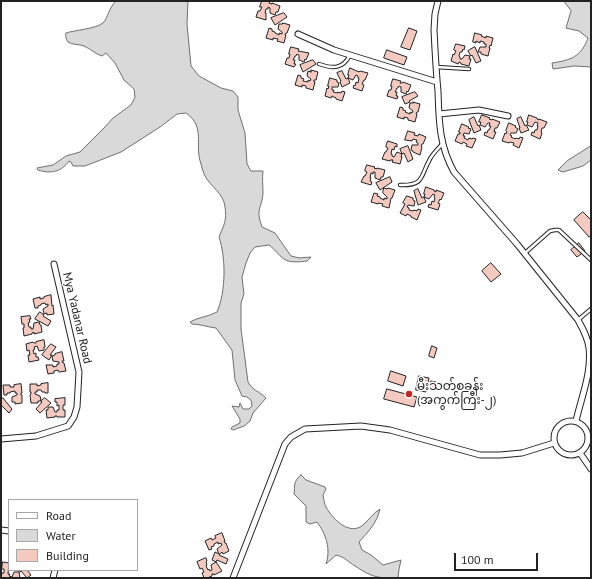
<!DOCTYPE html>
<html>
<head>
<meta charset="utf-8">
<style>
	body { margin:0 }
	#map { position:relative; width:592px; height:579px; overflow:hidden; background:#fff; font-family:"PT Sans",sans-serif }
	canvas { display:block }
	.frame { position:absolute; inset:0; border:2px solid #222; pointer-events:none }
	.legend { position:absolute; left:8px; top:499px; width:130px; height:72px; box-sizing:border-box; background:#fff; border:1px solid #a7a7a7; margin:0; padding:5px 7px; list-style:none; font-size:12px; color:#222 }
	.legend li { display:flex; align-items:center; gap:8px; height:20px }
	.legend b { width:20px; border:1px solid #a7a7a7 }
	.scale { position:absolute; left:454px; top:553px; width:84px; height:18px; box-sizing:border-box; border:2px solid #222; border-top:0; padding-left:5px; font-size:12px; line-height:14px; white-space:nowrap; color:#222; -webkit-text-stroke:3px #fff; paint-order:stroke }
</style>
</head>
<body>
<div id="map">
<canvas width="592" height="579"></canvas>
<div class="frame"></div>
<ul class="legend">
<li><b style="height:5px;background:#fff"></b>Road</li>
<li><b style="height:11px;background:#d9d9d9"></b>Water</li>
<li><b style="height:11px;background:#f3c9c0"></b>Building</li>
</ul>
<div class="scale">100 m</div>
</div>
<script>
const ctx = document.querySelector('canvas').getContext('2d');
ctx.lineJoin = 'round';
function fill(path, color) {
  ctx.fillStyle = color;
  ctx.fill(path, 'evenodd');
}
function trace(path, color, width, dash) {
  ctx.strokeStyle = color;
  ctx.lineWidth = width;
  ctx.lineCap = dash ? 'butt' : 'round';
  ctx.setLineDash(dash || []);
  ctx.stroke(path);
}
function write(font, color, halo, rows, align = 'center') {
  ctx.font = font + ' "PT Sans","Noto Sans Myanmar",sans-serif';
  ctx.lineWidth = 3;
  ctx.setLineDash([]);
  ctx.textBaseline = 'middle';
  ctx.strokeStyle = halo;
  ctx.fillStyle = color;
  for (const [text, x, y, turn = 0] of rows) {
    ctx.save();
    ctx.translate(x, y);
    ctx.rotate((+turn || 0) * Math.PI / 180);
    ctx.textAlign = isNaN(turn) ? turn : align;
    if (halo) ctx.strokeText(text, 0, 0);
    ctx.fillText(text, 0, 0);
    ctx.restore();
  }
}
const water = new Path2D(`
	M 116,1 L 188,1 L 187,24 L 191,66 L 199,76 L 221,88 L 233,91 L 238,97 L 238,110 L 245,133 L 247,164 L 251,171 L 263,171 C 262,178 263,185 263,193 C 262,209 255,208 262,227 L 275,233 L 291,256 L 299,258 L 311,257 L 307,261 C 300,262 289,263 284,259 C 278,255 275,249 269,245 L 255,247 L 250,253 L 246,263 L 242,277 L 244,294 L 241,303 L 241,329 L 248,382 C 253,391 259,391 266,398 L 253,413 L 250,421 L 244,426 L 233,430 L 231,429 L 232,427 L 240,423 L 240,419 L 232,406 L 239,407 L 240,403 L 243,409 L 249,409 L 252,406 L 251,400 L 247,397 L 242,396 L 235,380 L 232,350 L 216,328 C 207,327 200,324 192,324 L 190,322 C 198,317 208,317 217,312 C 226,291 226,258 219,237 C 224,225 227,220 225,207 C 224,194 211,187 205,176 C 203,172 202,168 201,164 C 194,144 206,127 186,113 L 177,114 L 160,127 L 121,152 L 85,166 L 73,166 L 71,162 L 69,161 C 61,172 51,174 38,170 L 37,168 L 53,165 L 66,156 L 80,152 L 104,128 L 113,118 L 131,105 L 135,97 L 134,89 L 124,80 L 115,63 L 106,53 L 102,56 C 95,54 91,49 84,46 C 79,44 72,45 68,42 C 66,39 65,36 66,33 C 75,30 95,29 103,23 C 108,18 109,7 116,1 Z
	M 564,1 L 591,1 L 591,67 L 574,66 L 553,69 L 552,63 C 571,60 581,57 588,38 L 579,31 L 566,28 L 571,11 Z
	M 591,146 L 591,160 L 583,166 L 563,172 L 558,170 L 567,161 Z
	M 301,475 L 306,480 L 325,487 L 326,489 L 323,495 C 324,499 324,504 326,507 C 333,520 351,537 364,524 C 370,519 373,513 380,509 C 377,523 368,532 359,542 L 362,550 L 371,555 L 383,565 L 401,560 L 399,569 L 398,578 C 378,578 373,578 355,566 C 348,562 345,557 336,555 L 326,564 C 331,549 326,534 317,522 L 310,524 L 306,522 L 306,506 L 294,494 C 295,486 293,481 301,475 Z`);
fill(water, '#d9d9d9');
trace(water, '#6f6f6f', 1);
const building = new Path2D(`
	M 262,1 L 266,1 L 270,2 L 269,3 L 272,4 L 272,3 L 280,6 L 278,12 L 276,12 L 275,15 L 270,13 L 270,8 L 268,7 L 268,9 L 266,9 L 265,13 L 266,13 L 266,20 L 256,17 L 258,11 L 260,11 L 262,7 L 260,7 Z
	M 284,13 L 287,17 L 275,25 L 271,18 Z
	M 283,23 L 290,25 L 287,33 L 286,33 L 285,35 L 286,35 L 284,43 L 277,41 L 278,39 L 273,38 L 273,40 L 266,38 L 269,28 L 272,29 L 272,31 L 275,32 L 275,33 L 279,35 L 279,33 L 282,34 L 282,32 L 278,29 L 279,24 L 282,24 Z
	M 409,28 L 417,31 L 410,50 L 401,47 Z
	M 475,33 L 482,35 L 481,36 L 486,38 L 486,36 L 493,38 L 491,46 L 490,45 L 489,48 L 490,48 L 488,56 L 481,54 L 481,52 L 478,52 L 480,47 L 486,47 L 486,44 L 484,44 L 484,42 L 480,41 L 480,43 L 476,41 L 476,43 L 473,42 Z
	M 456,44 L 465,46 L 464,50 L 463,49 L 462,52 L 460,52 L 459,56 L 460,57 L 460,59 L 462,59 L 465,55 L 470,56 L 469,59 L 471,59 L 469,66 L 461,64 L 461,63 L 459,62 L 458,64 L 451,61 L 453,54 L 454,55 L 456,51 L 454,50 Z
	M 291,47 L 299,49 L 298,51 L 309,53 L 306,60 L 305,59 L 304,62 L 299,60 L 299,55 L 297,54 L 296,56 L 295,56 L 293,60 L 295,60 L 294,64 L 296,64 L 294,67 L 285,64 L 287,58 L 289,58 L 290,54 L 289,54 Z
	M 475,47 L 481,61 L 476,63 L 472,55 L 471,56 L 468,51 Z
	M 387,50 L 407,57 L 404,65 L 384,58 Z
	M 313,60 L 316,64 L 303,72 L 300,65 Z
	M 350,68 L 359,72 L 360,71 L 368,73 L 365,80 L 364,80 L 362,84 L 364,85 L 362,91 L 353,88 L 354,85 L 355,86 L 356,82 L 358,83 L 359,78 L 358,78 L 358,76 L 356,75 L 353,80 L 348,78 L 349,75 L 348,75 Z
	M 311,70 L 318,72 L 316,80 L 314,80 L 314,82 L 315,82 L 313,90 L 306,88 L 306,86 L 302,85 L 302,87 L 295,85 L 298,75 L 301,76 L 301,78 L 304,79 L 303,81 L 308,82 L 308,80 L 310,81 L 311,79 L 307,76 L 308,71 L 311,72 Z
	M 342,71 L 346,79 L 348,78 L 350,83 L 342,87 L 340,82 L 341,81 L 337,73 Z
	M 330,78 L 337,80 L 337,82 L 339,83 L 338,87 L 332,87 L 332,90 L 334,90 L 333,92 L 338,93 L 338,92 L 341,93 L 342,91 L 345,92 L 342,101 L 336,99 L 336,98 L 332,96 L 331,98 L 325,96 L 327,88 L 328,89 L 329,86 L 328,86 Z
	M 393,79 L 401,81 L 400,83 L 402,83 L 403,82 L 411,85 L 408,92 L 407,91 L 406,94 L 401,92 L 401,87 L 399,86 L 398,88 L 397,88 L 395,92 L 397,92 L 396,96 L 398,96 L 397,99 L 387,96 L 389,90 L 391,90 L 392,86 L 391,86 Z
	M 415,92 L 418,96 L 409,101 L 410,102 L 405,104 L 402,97 Z
	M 413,102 L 420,104 L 418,112 L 417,112 L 416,114 L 417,114 L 415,122 L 408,120 L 408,118 L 404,117 L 404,119 L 397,117 L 400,107 L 403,108 L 403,110 L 406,111 L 405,112 L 410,114 L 410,112 L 412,113 L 413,111 L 409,108 L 410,103 L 413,103 Z
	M 482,115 L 490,118 L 489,119 L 492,120 L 492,119 L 500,122 L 497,128 L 495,128 L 494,132 L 496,132 L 493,139 L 484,135 L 485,132 L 487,133 L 488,130 L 489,130 L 491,126 L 489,126 L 490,123 L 488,123 L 485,127 L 480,125 L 481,122 L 479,122 Z
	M 529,115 L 537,118 L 537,119 L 539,120 L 539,119 L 547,122 L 544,128 L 542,128 L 541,132 L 542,133 L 540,139 L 531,135 L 532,132 L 534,133 L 535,130 L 537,130 L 538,126 L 537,126 L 538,123 L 535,122 L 532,127 L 527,125 L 528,122 L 527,122 Z
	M 474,117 L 478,126 L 479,125 L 481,130 L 474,133 L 469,120 Z
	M 521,117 L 525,126 L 526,125 L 529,130 L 521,133 L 519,128 L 520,128 L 517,119 Z
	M 509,123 L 516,126 L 515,127 L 518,129 L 516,133 L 511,133 L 510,135 L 512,136 L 511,137 L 515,139 L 516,138 L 519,139 L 520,137 L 523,138 L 519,148 L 513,145 L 514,143 L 510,142 L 509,143 L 502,141 L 505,133 L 506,134 L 507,132 L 506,131 Z
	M 462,124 L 469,127 L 468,128 L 471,129 L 469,134 L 464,133 L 463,136 L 465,136 L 464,138 L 468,140 L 469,138 L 472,139 L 473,138 L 476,139 L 472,148 L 466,146 L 467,144 L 463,142 L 462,144 L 455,141 L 458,134 L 460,134 L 460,132 L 459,132 Z
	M 408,131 L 415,133 L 414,135 L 418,136 L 419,134 L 426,137 L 423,144 L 422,144 L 421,146 L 422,147 L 420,155 L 413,152 L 413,151 L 411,150 L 412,145 L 418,145 L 418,143 L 416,142 L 417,140 L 413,139 L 412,141 L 405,140 Z
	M 388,141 L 397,144 L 397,147 L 395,146 L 394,150 L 392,149 L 391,154 L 392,154 L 392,156 L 394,157 L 397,152 L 402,154 L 401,157 L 402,157 L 400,164 L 392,162 L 393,160 L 390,160 L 390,161 L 382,159 L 385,152 L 386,152 L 388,148 L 386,147 Z
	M 408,146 L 413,159 L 408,162 L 404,153 L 402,154 L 400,149 Z
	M 367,165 L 375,167 L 374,168 L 377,169 L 377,168 L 385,170 L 383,177 L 381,177 L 380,180 L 375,178 L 375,172 L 373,172 L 373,174 L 371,173 L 370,178 L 371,178 L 370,181 L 372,182 L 371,185 L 361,182 L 364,176 L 365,176 L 367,172 L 365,171 Z
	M 390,177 L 392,182 L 380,190 L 376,183 Z
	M 426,187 L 434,190 L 434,191 L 436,192 L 436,190 L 444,193 L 441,200 L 440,199 L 438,203 L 440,204 L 438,210 L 428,207 L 429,204 L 431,205 L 432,201 L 434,202 L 435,198 L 434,197 L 435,195 L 433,194 L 429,199 L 424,197 L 425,194 L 424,194 Z
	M 384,188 L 387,189 L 388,188 L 395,190 L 392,198 L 391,198 L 389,208 L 382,206 L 383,204 L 378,203 L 378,204 L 371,202 L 374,193 L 378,194 L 377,196 L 380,197 L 380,198 L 384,200 L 384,198 L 387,199 L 387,197 L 383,193 Z
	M 418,189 L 422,198 L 424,197 L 426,202 L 418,205 L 414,191 Z
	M 407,196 L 413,198 L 413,200 L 415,201 L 414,206 L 408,205 L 407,207 L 409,208 L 409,210 L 413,211 L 414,210 L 417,211 L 418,209 L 421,210 L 417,220 L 411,217 L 411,216 L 407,214 L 406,216 L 400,213 L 405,204 L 403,203 Z
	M 583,212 L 591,220 L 591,236 L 589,237 L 574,220 Z
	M 579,243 L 585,251 L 577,257 L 571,250 Z
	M 491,263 L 501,274 L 491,282 L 482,271 Z
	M 51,295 L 52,306 L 53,305 L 54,314 L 47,315 L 47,313 L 44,314 L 43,309 L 48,306 L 48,304 L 46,305 L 45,303 L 41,304 L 41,305 L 38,306 L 38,308 L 35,308 L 33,299 L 40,297 L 40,299 L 44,298 L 44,297 Z
	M 40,312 L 44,315 L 43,316 L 51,321 L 48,326 L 35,319 Z
	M 30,316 L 31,319 L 29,319 L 30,322 L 28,323 L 29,327 L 31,327 L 31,329 L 33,329 L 34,323 L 39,322 L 40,325 L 41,325 L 42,332 L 34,334 L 34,332 L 32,333 L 32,334 L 24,336 L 23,328 L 24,328 L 24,324 L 22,324 L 21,317 Z
	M 44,340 L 45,347 L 44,347 L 44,350 L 39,351 L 37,346 L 34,347 L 35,349 L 33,350 L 34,354 L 36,353 L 36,357 L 38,357 L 39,360 L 29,362 L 28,355 L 30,355 L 29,350 L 27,351 L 26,344 L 33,342 L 34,343 L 36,343 L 36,342 Z
	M 51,344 L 56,347 L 50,355 L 52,355 L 49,360 L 42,355 Z
	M 432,346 L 437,348 L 434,358 L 429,356 Z
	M 62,352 L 64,361 L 62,361 L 63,363 L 64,363 L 66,371 L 59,372 L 58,370 L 54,371 L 54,373 L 48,374 L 46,365 L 53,365 L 53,367 L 57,366 L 57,364 L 59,364 L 59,362 L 53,361 L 52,356 L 55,355 L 55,354 Z
	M 391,371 L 406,376 L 403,386 L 388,381 Z
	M 419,376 L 429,378 L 426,392 L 416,390 Z
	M 431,381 L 436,382 L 434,389 L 429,388 Z
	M 48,383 L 48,393 L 45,393 L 45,392 L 42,392 L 41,390 L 37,390 L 37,392 L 35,392 L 35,394 L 40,396 L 41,401 L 38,401 L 38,403 L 31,403 L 30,395 L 31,394 L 31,392 L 30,392 L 30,384 L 37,384 L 37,386 L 41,385 L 41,384 Z
	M 21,384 L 22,393 L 21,393 L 21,395 L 22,395 L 22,403 L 15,404 L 15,402 L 12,402 L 12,397 L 17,395 L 17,393 L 15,393 L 15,391 L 10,392 L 10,393 L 7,393 L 7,395 L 4,395 L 3,385 L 10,385 L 10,387 L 14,387 L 14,385 Z
	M 387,389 L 417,397 L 414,407 L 384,399 Z
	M 3,398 L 12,409 L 9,413 L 2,406 L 1,407 L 1,400 Z
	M 45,398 L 51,403 L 40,413 L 36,409 L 42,402 L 41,401 Z
	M 65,398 L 65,405 L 63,405 L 63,410 L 65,410 L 65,417 L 57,417 L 57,416 L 55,416 L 55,417 L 47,418 L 46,410 L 48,410 L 48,407 L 53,407 L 55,412 L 57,412 L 57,410 L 59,410 L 59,405 L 57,406 L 57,402 L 55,402 L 55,399 Z
	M 222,533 L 225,541 L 224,541 L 225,543 L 226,543 L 229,551 L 223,554 L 222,552 L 219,555 L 228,559 L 226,564 L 217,560 L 216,562 L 212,560 L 215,552 L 219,554 L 217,549 L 222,545 L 221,543 L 218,544 L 218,542 L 214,544 L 214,546 L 211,547 L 212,549 L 209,550 L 205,541 L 211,538 L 212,540 L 216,538 L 215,536 Z
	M 206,558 L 207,561 L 206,562 L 207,565 L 206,566 L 208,570 L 209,569 L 210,571 L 212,570 L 211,565 L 216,562 L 222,571 L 214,575 L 214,574 L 212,574 L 212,576 L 207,578 L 204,578 L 202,573 L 204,572 L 202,568 L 200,569 L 197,562 Z
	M 3,562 L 9,563 L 8,574 L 10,574 L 9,576 L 12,577 L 14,572 L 19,572 L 20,578 L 1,578 L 2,573 L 4,573 L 4,569 L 2,569 Z
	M 18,570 L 27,570 L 31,575 L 27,578 L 21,571 L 20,572 Z`);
fill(building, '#f3c9c0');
trace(building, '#222', 1);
const lane = new Path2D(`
	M 319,64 C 333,69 343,69 350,55
	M 436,67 L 469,69
	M 400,185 C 425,186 420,176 430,159 C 433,153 438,149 442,144
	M 525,253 L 550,231 L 555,230 L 559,230 L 591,260
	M 578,320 L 591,309`);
const street = new Path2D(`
	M 438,1 L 435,14 L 434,30 C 435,50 436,71 438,91 C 439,121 439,145 454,172 L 517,244 L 578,320 C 583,329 588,338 589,348 C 592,373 581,398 576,421
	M 298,34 L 334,50 L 437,82
	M 439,114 L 479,110 L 508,116
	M554 438a17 17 0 1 1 34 0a17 17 0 1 1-34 0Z
	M 1,439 L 36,436 L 68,426 L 74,417 L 77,407 L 79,372 L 54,264
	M 580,453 L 591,469
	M 1,530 L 9,531
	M 53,578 L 55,570
	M 233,578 L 285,444 L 291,437 L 305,429 L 361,426 L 390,430 L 480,455 L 500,455 L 522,453 L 554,443`);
trace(lane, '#222', 4.5);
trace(street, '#222', 7);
trace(lane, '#fff', 2.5);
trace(street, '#fff', 5);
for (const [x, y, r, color] of [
	[409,394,4,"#c62828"]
]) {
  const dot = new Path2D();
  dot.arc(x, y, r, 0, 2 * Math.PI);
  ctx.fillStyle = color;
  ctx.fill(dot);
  trace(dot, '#fff', 1.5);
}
write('12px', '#222', '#fff', [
	["Mya Yadanar Road",77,318,77]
]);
write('12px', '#222', '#fff', [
	["မီးသတ်စခန်း",417,387],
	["(အကွက်ကြီး-၂)",417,401]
], 'left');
</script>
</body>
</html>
